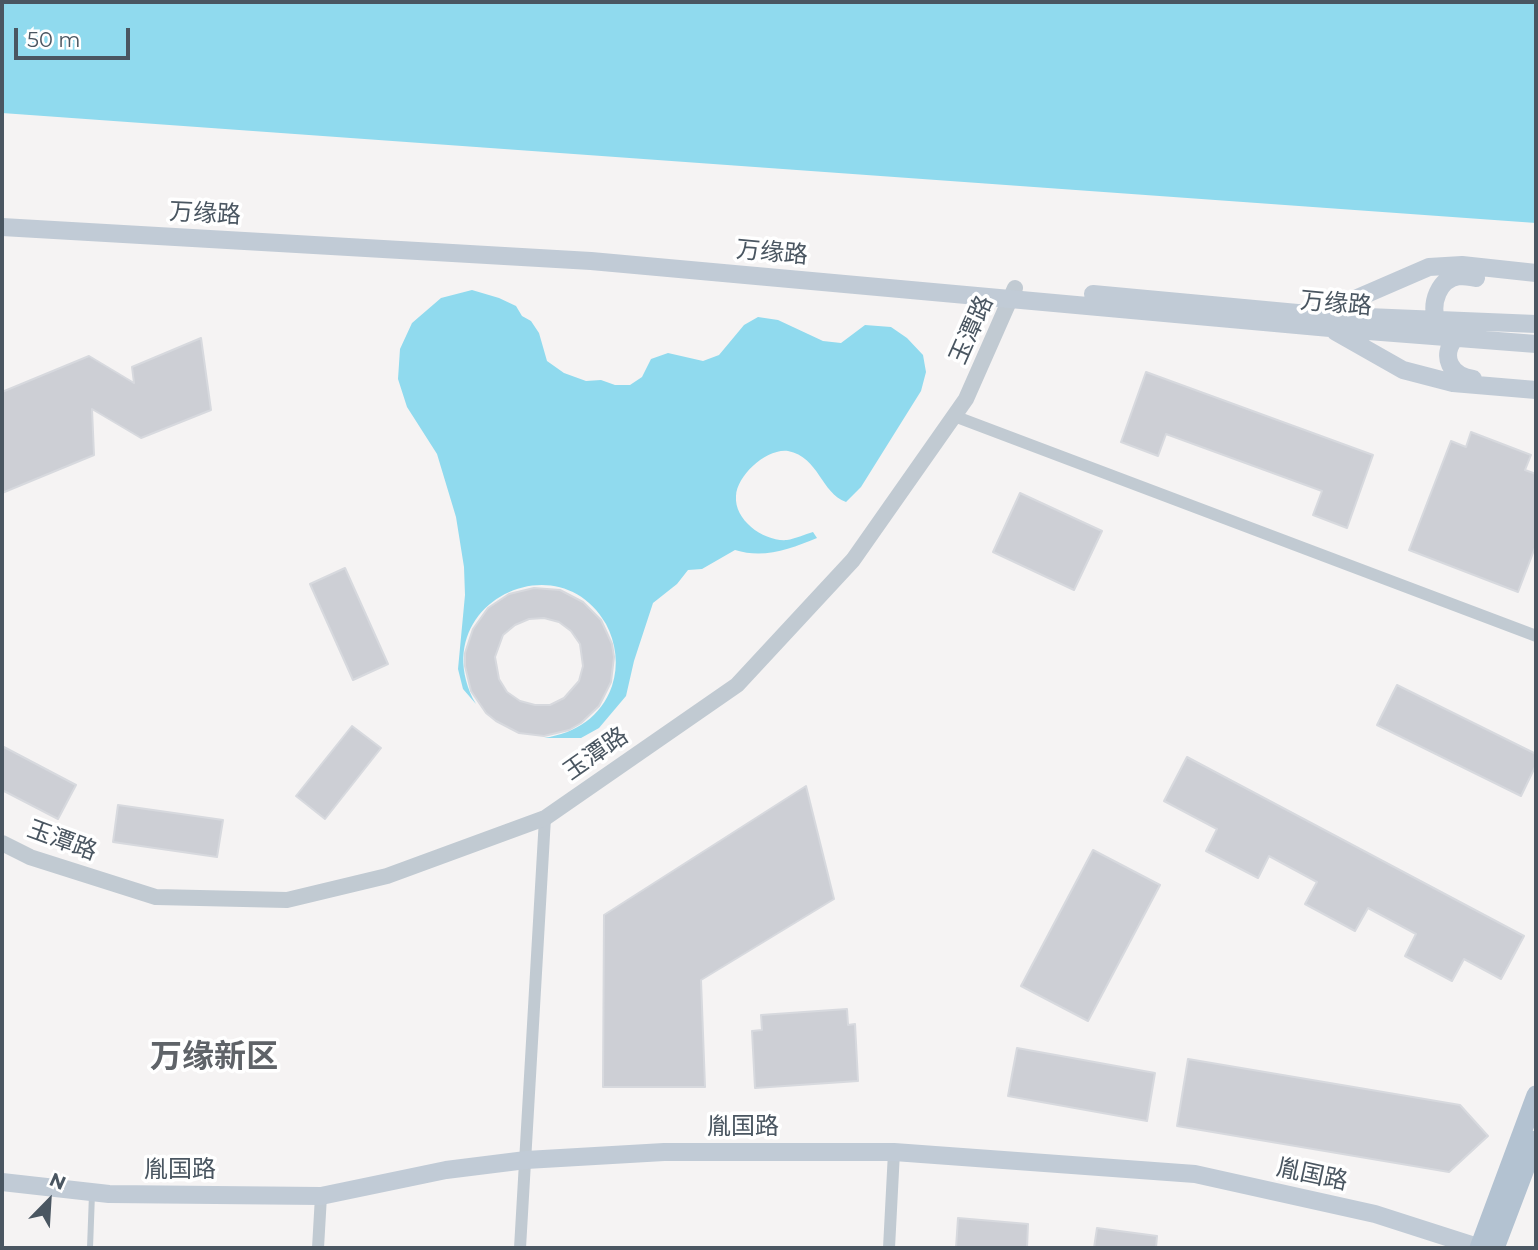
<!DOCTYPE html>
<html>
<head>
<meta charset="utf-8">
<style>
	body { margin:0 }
	#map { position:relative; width:1538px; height:1250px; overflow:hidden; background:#f5f3f3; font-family:Montserrat,sans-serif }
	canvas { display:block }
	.frame { position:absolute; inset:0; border:4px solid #4a5661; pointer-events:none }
	.north { position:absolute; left:14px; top:1166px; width:70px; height:70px; -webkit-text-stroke:5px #fff; paint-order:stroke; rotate:24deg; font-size:19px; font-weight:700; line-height:28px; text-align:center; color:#4a5661 }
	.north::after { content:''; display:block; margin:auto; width:24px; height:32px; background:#4a5661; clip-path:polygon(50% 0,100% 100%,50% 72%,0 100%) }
	.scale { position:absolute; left:14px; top:28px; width:116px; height:32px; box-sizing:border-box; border:4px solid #4a5661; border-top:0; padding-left:9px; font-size:21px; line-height:24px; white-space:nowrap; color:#4a5661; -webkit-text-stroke:5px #fff; paint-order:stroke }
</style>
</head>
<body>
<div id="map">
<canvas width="1538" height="1250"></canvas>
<div class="frame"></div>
<div class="north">N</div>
<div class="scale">50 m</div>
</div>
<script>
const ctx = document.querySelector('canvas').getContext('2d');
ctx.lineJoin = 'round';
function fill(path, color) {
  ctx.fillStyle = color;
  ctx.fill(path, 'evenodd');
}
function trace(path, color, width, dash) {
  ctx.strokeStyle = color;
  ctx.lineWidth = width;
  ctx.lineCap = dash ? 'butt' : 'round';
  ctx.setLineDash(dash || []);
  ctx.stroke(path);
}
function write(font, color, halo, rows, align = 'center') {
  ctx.font = font + ' Montserrat,"Noto Sans SC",sans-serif';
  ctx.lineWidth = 7;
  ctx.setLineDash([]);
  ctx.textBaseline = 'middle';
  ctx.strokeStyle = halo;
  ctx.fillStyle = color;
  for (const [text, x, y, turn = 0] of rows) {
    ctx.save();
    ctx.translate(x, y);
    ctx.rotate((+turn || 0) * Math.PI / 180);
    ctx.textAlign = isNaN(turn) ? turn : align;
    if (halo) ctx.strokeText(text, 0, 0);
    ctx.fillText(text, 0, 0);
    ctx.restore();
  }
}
fill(new Path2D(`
	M 2,2 L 1536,2 L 1536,223 L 2,113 Z
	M 472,290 L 499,298 L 516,306 L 522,316 L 531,321 L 539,333 L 547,361 L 564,373 L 586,381 L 601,380 L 615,385 L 630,385 L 642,377 L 651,359 L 668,353 L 703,361 L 719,355 L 744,325 L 758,317 L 778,320 L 823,341 L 841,343 L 865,325 L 891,327 L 907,338 L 923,355 L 926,372 L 921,391 L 861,487 L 846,502 C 821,493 819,457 788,451 C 767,448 737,475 736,496 C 734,521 765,542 787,540 C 795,539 805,534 813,532 L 817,538 C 790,549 764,559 735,550 L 702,569 L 688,570 L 677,584 L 653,603 L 634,661 L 626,696 L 599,728 L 581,738 L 544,738 C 576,733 601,717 612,686 C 619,665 616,643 606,624 C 557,538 422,607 476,704 L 463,689 L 458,669 L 465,595 L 464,567 L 456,517 L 437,454 L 407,407 L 398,379 L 400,349 L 412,323 L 441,298 Z`), '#90daee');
const building = new Path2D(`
	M 201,338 L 211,410 L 141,438 L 92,409 L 94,455 L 2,493 L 2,392 L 89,356 L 134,383 L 132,367 Z
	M 1146,372 L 1373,455 L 1347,528 L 1313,515 L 1322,491 L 1166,434 L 1158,456 L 1121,442 Z
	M 1471,432 L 1531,455 L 1525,470 L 1536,474 L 1536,545 L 1518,592 L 1409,550 L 1451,441 L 1466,447 Z
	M 1020,493 L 1102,531 L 1074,590 L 993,552 Z
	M 345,568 L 388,664 L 353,680 L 310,584 Z
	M 534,588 L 560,590 L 583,602 L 601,620 L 612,644 L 614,657 L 611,682 L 599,706 L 581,723 L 569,730 L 544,736 L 519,733 L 496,721 L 486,713 L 471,691 L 465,666 L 465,653 L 473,629 L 488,608 L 509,594 ZM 544,618 L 559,622 L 571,631 L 580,644 L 583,666 L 579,681 L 564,698 L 550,705 L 535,705 L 520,701 L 507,692 L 499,679 L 495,657 L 503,635 L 515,625 L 529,619 Z
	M 1397,685 L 1536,754 L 1536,765 L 1521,796 L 1377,725 Z
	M 352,726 L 381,748 L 325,819 L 296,796 Z
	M 2,746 L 76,785 L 58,819 L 2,790 Z
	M 1187,757 L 1524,936 L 1501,979 L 1464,959 L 1452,981 L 1405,956 L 1416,934 L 1368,908 L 1355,931 L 1305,904 L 1317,882 L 1269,856 L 1258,878 L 1206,851 L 1217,829 L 1164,801 Z
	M 806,786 L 834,899 L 701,980 L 705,1087 L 603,1087 L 604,915 Z
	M 118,805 L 223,820 L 217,857 L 113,842 Z
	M 1093,850 L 1160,885 L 1088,1021 L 1021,986 Z
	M 847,1009 L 848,1025 L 855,1024 L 858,1081 L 755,1088 L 752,1031 L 762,1030 L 761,1015 Z
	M 1017,1048 L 1155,1073 L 1147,1121 L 1008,1096 Z
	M 1188,1059 L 1460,1105 L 1488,1136 L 1449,1172 L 1177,1126 Z
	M 958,1218 L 1028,1224 L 1027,1248 L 956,1248 Z
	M 1097,1228 L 1157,1236 L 1156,1248 L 1094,1248 Z`);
fill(building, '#cdcfd5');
trace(building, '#d7d9de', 2);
trace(new Path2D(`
	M 90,1248 L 92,1194`), '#c1cad2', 6);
trace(new Path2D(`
	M 954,416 L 1536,636
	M 318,1248 L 321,1196
	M 520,1248 L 545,818
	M 889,1248 L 894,1152`), '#c1cad2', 12);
trace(new Path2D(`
	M 2,843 L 30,857 L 156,897 L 287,900 L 387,876 L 545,818 L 737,685 L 853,560 L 966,399 L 1015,288`), '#c1cad2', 16);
trace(new Path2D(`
	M 2,227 L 591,261 L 1330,328 L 1536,344
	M 1093,294 L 1319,315 L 1536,324
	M 1325,312 L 1429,267 L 1462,265 L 1536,273
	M 1436,320 C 1431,303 1438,279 1459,276 C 1465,276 1471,277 1476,278
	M 1336,332 L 1403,370 L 1453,383 L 1536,390
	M 1455,338 C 1440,357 1451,376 1473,379
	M 2,1182 L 109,1194 L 321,1196 L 446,1170 L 526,1160 L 664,1152 L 894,1152 L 1195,1174 L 1375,1214 L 1481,1248`), '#c1cbd6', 18);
trace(new Path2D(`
	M 1479,1248 L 1536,1095
	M 1495,1248 L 1536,1140`), '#b3c2d1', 19);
write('24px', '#4a5661', '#fff', [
	["万缘路",205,214,3],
	["万缘路",772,253,5],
	["万缘路",1336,304,5],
	["玉潭路",972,330,-66],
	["玉潭路",596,754,-35],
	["玉潭路",62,841,20],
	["胤国路",743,1127],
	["胤国路",180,1170],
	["胤国路",1312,1175,12]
]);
write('bold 32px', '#5f6368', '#fff', [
	["万缘新区",214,1058]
]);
</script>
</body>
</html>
